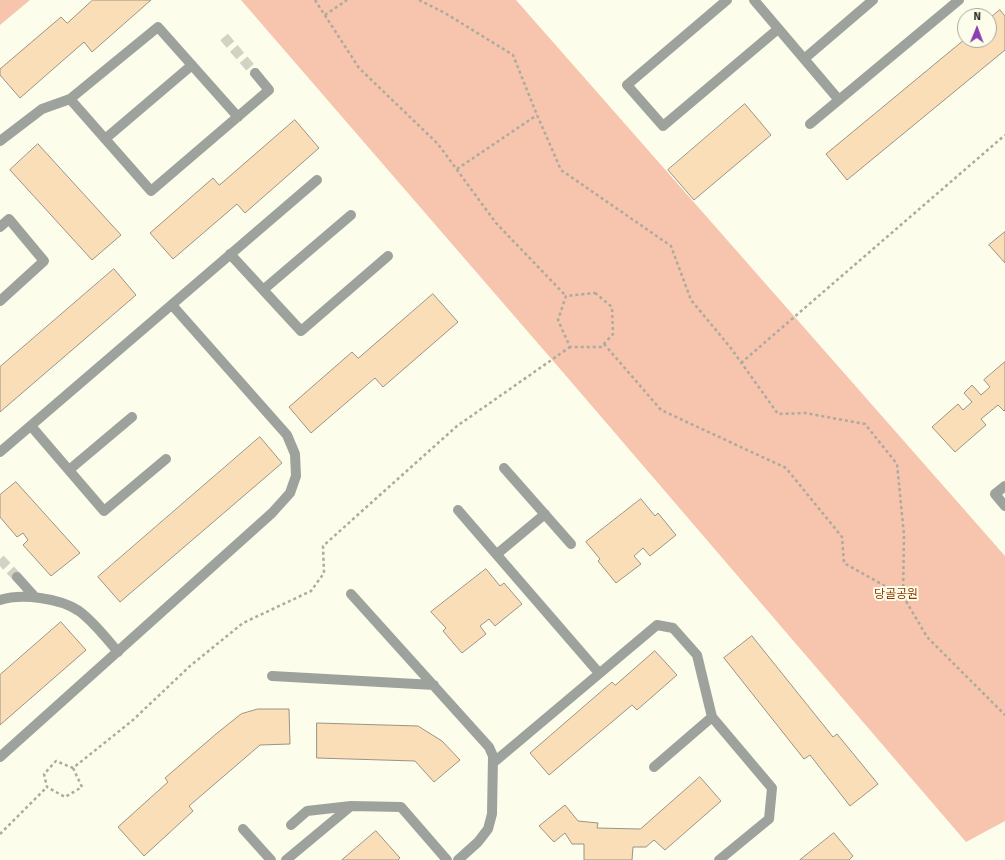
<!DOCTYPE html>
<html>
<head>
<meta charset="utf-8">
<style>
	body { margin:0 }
	#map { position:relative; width:1005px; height:860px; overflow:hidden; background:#fdfdec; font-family:Signika,sans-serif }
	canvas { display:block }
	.north { position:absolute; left:957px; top:8px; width:40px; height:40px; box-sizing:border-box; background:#fdfdec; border:1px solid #a9a99d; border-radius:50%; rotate:1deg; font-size:11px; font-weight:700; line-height:16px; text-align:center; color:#2c2c26 }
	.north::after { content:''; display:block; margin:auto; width:14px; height:18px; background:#8d3fb0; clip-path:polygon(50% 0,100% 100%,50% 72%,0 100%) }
</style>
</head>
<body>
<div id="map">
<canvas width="1005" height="860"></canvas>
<div class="north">N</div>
</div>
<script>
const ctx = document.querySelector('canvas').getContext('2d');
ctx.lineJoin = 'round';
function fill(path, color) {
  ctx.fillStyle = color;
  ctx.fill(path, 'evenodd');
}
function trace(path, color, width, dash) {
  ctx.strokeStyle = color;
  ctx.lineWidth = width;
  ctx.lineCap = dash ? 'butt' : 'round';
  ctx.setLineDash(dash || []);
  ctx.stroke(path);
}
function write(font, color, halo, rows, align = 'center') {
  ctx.font = font + ' Signika,"Noto Sans KR",sans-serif';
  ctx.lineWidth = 4;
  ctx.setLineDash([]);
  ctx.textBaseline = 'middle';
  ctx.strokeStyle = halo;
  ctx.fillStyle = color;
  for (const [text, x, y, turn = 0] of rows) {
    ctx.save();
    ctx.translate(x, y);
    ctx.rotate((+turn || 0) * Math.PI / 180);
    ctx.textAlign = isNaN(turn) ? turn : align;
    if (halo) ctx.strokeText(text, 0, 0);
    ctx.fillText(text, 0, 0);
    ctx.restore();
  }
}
fill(new Path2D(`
	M 0,0 L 30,0 L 0,25 Z
	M 241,0 L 516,0 L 1005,556 L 1005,821 L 966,842 L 567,377 Z`), '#f7c4ad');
const building = new Path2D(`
	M 93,0 L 151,0 L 92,52 L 84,42 L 20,98 L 0,75 L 0,69 L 61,17 L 67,23 Z
	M 1000,10 L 1005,16 L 1005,50 L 847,180 L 826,154 L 965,39 L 965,40 L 989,40 L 989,19 Z
	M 745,104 L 771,135 L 694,200 L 668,170 Z
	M 295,120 L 319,148 L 245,213 L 237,204 L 173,259 L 150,233 L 213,178 L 219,185 Z
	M 38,144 L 121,235 L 92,260 L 10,170 Z
	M 1005,232 L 1005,263 L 989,245 Z
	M 114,269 L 136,295 L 0,412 L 0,367 Z
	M 433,294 L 458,322 L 383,387 L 375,378 L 311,433 L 289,407 L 352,352 L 358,358 Z
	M 1005,362 L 1005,410 L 1004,411 L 998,405 L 981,419 L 986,425 L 955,452 L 932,427 L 958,404 L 963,410 L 972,402 L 964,393 L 972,385 L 981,395 L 990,387 L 984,380 Z
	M 260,437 L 282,463 L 120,602 L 98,577 Z
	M 16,482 L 80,553 L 51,576 L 23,545 L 28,540 L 23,533 L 17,537 L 0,517 L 0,495 Z
	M 641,499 L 655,516 L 658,513 L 676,535 L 650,556 L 643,548 L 634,556 L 641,564 L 616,583 L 598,561 L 600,559 L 586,542 Z
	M 486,569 L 500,586 L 504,583 L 522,604 L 495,626 L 489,619 L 480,626 L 486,634 L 462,653 L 443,631 L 446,628 L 431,612 Z
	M 61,622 L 86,650 L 0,725 L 0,675 Z
	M 752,636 L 833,737 L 837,734 L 878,784 L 850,806 L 810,755 L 804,759 L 724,658 Z
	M 655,651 L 677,675 L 637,710 L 632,705 L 549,775 L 530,753 L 612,682 L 615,685 Z
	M 258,709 L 289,709 L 290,744 L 260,745 L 189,806 L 193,811 L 144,856 L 118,827 L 168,782 L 165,778 L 216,734 L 241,714 Z
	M 317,723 L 418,726 L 442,741 L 460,760 L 434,782 L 415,761 L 317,758 Z
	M 700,777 L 721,801 L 665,850 L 654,840 L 646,847 L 633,847 L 632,860 L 584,860 L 584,844 L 572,844 L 565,833 L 554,842 L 539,826 L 565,805 L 578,821 L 598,823 L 597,828 L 640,829 Z
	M 376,831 L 400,858 L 398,860 L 342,860 Z
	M 834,833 L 853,856 L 849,860 L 800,860 Z`);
fill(building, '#f9deb8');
trace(building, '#9c9386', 1);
trace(new Path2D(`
	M 224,37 L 255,73
	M 0,559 L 17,577`), '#d3d3c4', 10, [10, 5]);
trace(new Path2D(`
	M 315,0 L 359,68 L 438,144 L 496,223 L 566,296
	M 419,0 L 445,13 L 513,55 L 537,115 L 561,170 L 671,246 L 691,300 L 730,347 L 778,414 L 805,413 L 865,424 L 897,464 L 904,535 L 903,596 L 927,637 L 1005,715
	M 325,15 L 347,0
	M 457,169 L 537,115
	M 595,293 L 612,307 L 613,334 L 601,347 L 570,347 L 558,320 L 566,296 Z
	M 604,344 L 661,410 L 786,468 L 842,537 L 844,563 L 903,596
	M 741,363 L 1005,135
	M 73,768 L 82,787 L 65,797 L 47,787 L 44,774 L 56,761 L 73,768 L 133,720 L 190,666 L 243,623 L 311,591 L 324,573 L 323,546 L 457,426 L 570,347
	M 0,834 L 47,787`), '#abab9e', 2.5, [3, 3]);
trace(new Path2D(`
	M 727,0 L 627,85 L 663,126 L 778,29
	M 754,0 L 839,100
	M 804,59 L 873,0
	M 70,99 L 151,191 L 269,90 L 255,73
	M 810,124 L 959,0
	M 105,139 L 192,65
	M 0,141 L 42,109 L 70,99 L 158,27 L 238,117
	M 0,227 L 9,219 L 44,261 L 0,301
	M 230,254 L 301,331 L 388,256
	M 263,290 L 351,215
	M 31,426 L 104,511 L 166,459
	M 0,452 L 317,180
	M 504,468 L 571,544
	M 69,470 L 132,417
	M 1005,486 L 995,494 L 1005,506
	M 458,510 L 599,673
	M 497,554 L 545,514
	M 17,577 L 35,597
	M 351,594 L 489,747 L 493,756 L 492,814 L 488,829 L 478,842 L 458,860
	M 0,600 C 21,593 60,598 79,611 C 94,622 106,638 118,652
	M 272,676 L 434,685
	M 0,757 L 272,513 L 290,493 L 296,476 L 295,454 L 287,435 L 172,305
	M 493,763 L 657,625 L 673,628 L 697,655 L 712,717 L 772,788 L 769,819 L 719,860
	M 654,767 L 712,717
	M 291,825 L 307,811 L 351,806
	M 243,829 L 271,860
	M 286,860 L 351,806 L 401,807 L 447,860`), '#9ea29c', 10);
write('12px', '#8c3901', '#fdfdec', [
	["당골공원",896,595]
]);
</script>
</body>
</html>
